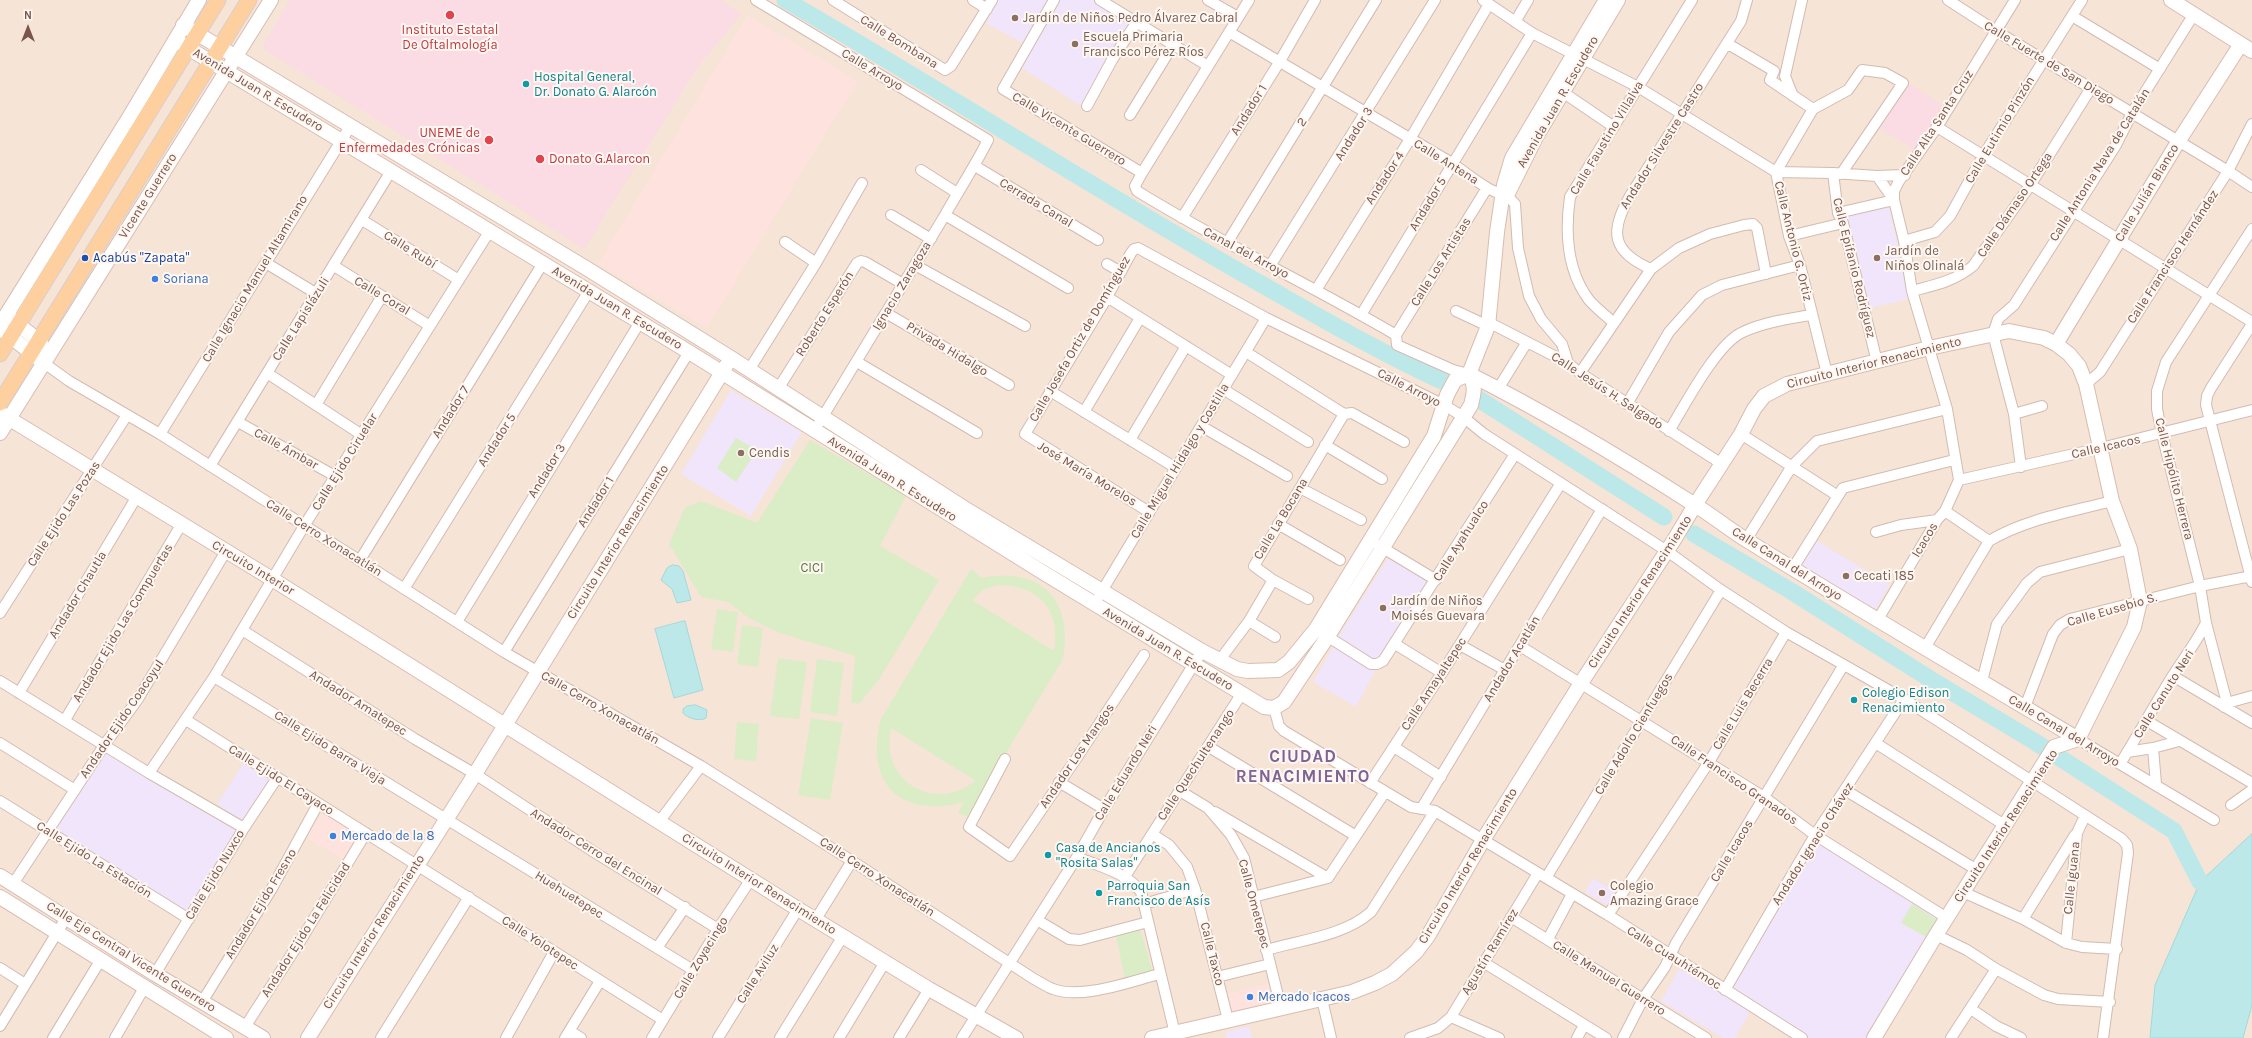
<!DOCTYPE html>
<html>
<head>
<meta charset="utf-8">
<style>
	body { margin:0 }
	#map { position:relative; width:2252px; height:1038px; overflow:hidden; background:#fdf3e9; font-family:Karla,sans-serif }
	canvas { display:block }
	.north { position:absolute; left:8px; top:8px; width:40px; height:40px; -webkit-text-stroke:3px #fff7f1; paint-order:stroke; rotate:0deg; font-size:11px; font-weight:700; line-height:16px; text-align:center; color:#7a554a }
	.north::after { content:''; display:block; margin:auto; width:14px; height:18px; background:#7a554a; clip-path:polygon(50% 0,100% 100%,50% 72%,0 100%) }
</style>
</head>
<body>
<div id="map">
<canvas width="2252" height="1038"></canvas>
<div class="north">N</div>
</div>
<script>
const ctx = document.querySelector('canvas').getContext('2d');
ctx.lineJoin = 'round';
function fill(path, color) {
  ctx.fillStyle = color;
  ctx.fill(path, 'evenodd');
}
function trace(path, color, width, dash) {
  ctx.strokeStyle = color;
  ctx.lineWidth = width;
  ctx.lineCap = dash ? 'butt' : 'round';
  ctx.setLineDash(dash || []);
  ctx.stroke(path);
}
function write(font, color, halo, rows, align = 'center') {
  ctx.font = font + ' Karla,sans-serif';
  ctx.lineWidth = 4;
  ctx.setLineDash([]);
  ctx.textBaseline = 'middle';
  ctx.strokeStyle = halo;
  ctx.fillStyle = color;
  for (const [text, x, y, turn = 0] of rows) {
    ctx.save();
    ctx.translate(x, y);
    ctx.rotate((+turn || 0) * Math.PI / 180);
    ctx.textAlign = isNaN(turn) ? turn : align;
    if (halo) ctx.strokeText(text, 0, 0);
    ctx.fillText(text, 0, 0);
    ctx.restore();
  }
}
fill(new Path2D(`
	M 0,0 L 2252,0 L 2252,1038 L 0,1038 Z`), '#f6e4d7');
fill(new Path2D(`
	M 747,15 L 858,81 L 707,328 L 598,264 Z
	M 321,813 L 359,834 L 344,859 L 307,838 Z
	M 1270,983 L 1274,1001 L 1231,1012 L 1226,994 Z`), '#fee2dd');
fill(new Path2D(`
	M 998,0 L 1052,0 L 1026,45 L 986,23 Z
	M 1056,0 L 1094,0 L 1133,23 L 1083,107 L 1017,65 Z
	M 1889,206 L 1910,299 L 1864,309 L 1843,216 Z
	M 731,390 L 802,432 L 751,516 L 681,474 Z
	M 1817,541 L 1890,585 L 1875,610 L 1801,566 Z
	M 1390,555 L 1429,579 L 1377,661 L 1338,637 Z
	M 1335,644 L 1376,669 L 1356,707 L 1313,682 Z
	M 105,748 L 240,830 L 188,914 L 53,829 Z
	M 245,761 L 272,779 L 243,822 L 217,804 Z
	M 1817,839 L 1940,916 L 1870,1038 L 1809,1038 L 1730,988 Z
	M 1593,878 L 1619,894 L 1610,907 L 1585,892 Z
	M 1679,969 L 1751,1010 L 1735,1038 L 1723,1038 L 1661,1001 Z
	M 1249,1026 L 1252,1038 L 1227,1038 L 1226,1032 Z`), '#f0e5fa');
fill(new Path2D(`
	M 290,0 L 720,0 L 741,14 L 697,68 L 584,249 L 262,48 Z
	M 1907,82 L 1945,107 L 1916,151 L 1878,127 Z`), '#fcdce4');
fill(new Path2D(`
	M 736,438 L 757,450 L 736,482 L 717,468 Z
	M 810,440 L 906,496 L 880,546 L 939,580 L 880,678 L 859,704 L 851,702 L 855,656 L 777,632 L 749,618 L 728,602 L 701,597 L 669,544 L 685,507 L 701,501 L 757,523 Z
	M 971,569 L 982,578 C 1040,566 1074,600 1063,659 L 967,817 L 958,812 L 964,802 C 900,819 864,783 881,719 ZM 997,585 C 1039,585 1061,609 1054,651 L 972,600 L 983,590 ZM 891,728 L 976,781 L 975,781 C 935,813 879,782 891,728 Z
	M 717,609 L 738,612 L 733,652 L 711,649 Z
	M 742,625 L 763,628 L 758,667 L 737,664 Z
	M 778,658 L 807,662 L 799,719 L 770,716 Z
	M 817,659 L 844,663 L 837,716 L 810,712 Z
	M 811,718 L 843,723 L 830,800 L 798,795 Z
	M 737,722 L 759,724 L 756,761 L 734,759 Z
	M 1912,904 L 1937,920 L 1926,937 L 1901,923 Z
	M 1140,929 L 1153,973 L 1125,980 L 1116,935 Z`), '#dbedc6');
const water = new Path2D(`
	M 673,565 L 679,566 L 683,571 L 691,600 L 677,603 L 672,589 L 661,580 L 667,568 Z
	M 685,621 L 703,690 L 674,698 L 655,629 Z
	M 696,705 L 707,710 L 706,718 C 700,722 687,718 683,713 L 683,709 L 687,706 Z
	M 2252,834 L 2252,1005 L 2243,1038 L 2150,1038 L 2155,985 L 2200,882 Z`);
fill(water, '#bce8e9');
trace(water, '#a1dadb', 1);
trace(new Path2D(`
	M 785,0 C 943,91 1096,190 1254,280 C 1316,315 1377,351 1442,381
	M 1477,398 L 1664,517
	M 1694,534 L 1791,591 L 1930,679 L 2032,740 L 2174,831 L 2200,882`), '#bce8e9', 17);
const street = new Path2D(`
	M 756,0 L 988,140 C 975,166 959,190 945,215 L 819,423
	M 833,0 L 945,70 L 951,66 L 992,0
	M 973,0 L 987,9
	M 1054,0 L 1003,89 L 1142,173
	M 1100,0 L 1208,66
	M 1208,0 L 1238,17
	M 1249,0 L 1142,173 L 1135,186 L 1137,191 C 1221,243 1311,285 1396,335 L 1397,345 L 1453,370 L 1469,374
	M 1483,0 L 1532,33 L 1638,87 L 1776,172 L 1833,173 L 1877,176 L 1905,175
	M 1948,0 L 1996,31 L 2228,171 L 2252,187
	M 2072,16 L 2160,69
	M 1515,22 L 1528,0
	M 1229,32 L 1452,163 C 1463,171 1474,180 1486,187 C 1496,194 1507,193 1515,204 L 1518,248 L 1529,296 L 1541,319 L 1562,344 L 1568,363
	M 1728,44 L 1774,71 L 1770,80 L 1813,109
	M 1564,93 L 1614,127
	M 1793,96 L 1785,76 L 1802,0
	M 1087,106 L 1112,60 L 1136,23
	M 1130,115 L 1173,45
	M 1937,127 L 2252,322
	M 975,166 L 1098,240
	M 921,170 L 957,193
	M 1833,173 L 1838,213 L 1843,223 L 1877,362
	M 1877,176 L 1894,200 L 1904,241 L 1912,291 L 1947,409 L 1959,480
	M 1838,213 L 1894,200 L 1894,191 L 1899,181 L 1937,127 L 2015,0
	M 891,215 L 931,239
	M 945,215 L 1068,288
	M 1182,218 L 1280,61 L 1315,0
	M 362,220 L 459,280
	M 1789,236 L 1843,223
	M 1904,241 L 1935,232 L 1950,216 L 1983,156 L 2082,0
	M 785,242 L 816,263
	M 1227,243 L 1376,0
	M 266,263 L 317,294
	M 1107,264 L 1121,272
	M 915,265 L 1025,326
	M 334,266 L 430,326
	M 1270,266 L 1435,0
	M 1651,269 C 1612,252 1609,232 1630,196 L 1741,21 L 1747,0
	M 1316,290 L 1410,139 L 1489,4
	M 1912,291 C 1935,285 1955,281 1973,266 L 2031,184 L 2091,88
	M 1107,297 L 1232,375
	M 1456,311 L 1488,326
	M 886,313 L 1009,385
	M 1361,315 L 1532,33
	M 1488,322 L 1568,363 L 1580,373 L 1722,464
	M 1614,323 C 1606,316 1596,308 1589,300 C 1567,271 1565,232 1570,197 L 1692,0
	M 2252,324 L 2211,388 L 2207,396 L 2206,405 L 2252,582
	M 1396,335 L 1487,188
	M 1246,352 L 1344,414
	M 857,362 L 977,433
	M 44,363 L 69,381 L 160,434 L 504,652 L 701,766 L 852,861 L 1034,979 C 1040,982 1047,987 1053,989 C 1082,1000 1131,981 1160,974
	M 749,370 L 816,263 L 862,183
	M 267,373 L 362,435
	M 1580,373 L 1651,269 L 1679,248 L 1710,234 L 1744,225 L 1753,224 L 1757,228 L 1766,274
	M 1827,374 L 1800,265 L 1789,236 L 1776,172 L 1813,109 L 1848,90 L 1862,70 L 1885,73 L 1903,83 L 1841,174
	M 2086,384 L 2100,372 L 2228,171 L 2252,124
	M 778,389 L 857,263 L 861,261 L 865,262 L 903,284
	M 1223,389 L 1308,442
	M 1498,389 L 1527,342
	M 1050,391 L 1176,468
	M 1627,404 L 1669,332 L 1702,295 L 1722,285 L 1800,265
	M 316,405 L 382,296
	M 1084,412 L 1140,318
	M 2014,414 L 2042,406
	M 238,422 L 335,476
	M 1201,426 L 1287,476
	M 1669,431 C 1685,405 1717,343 1743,332 C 1765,322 1788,319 1811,315
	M 160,434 L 351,125
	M 1741,434 L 1838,496
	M 1130,440 L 1186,346
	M 1325,445 L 1382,479
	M 210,466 L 391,171
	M 2021,467 L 2014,414 L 1993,334 L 1998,319 L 2014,305 L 2116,145 L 2132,113 L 2194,14
	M 1959,480 L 2101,448 L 2252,410
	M 1300,488 L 1361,520
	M 1945,511 L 1989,541
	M 1149,512 L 1025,434 L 1102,306 L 1131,253 L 1134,249 L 1138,248 L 1266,318 L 1444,405 L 1462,416 L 1484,434 L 1667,551 L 1721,590 L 1786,632 L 1904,699 L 2122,839 L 2127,845 L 2128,853 L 2103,1038
	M 1278,524 L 1340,560
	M 1876,532 L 1901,525 L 1937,520
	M 1746,540 L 1792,466 L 1817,441 L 1947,409
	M 1378,545 L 1436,580
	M 360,560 L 543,263
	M 1793,568 L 1843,488 L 1954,460
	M 404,589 L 589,291
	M 1099,596 L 1266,318
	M 1308,599 L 1273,580 L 1254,566 L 1344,414 L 1352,413 L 1404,442
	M 0,613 L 127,415
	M 1249,621 L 1275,637
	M 1877,621 L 1937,520 L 1945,511 L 1959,480
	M 457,622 L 640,322
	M 242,630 L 415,739 L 475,774 L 594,852 L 718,929
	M 1322,633 L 1371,664 L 1377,664 L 1383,661 L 1515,454
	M 1395,644 L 1442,673
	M 1460,645 L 1505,670
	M 1520,646 L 1764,797 L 1815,835 L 1947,918
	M 1925,648 L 1989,541 C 2025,519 2071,512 2112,501
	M 504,652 L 689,352
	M 1219,661 L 1249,621 L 1273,580
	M 2173,676 L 2252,723
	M 214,677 L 693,970
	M 0,681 L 149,773 L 244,828
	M 1982,681 L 1997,624 L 2027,583 L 2040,572 L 2130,549
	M 19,693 L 136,498
	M 2227,703 L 2206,623 L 2200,586 L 2162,434 L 2157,409 L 2157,391 L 2166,362 L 2252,229
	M 2025,707 L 2053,634 L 2060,625 L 2070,619 L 2200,586 L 2252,576
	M 2224,707 L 2227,703 L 2252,696
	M 1274,708 L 1279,726 L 1284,731 L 1411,807 L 1435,811 L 1608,915 L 1802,1038
	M 65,720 L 181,525
	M 186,720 L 663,1020
	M 2147,721 L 2252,783
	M 2078,739 L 2214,820
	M 0,743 L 75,790
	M 1877,744 L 2006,826
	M 1209,747 L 1356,836
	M 1394,747 L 1441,777
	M 2127,752 L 2153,748
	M 1005,759 L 969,827 L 1010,856 L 1080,753 L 1144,655
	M 2120,764 C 2138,735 2154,706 2172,677 C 2183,659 2196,643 2206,623
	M 149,773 L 214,677 L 304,526 L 489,232
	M 1059,782 L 1104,809
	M 1370,783 L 1442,673 L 1561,483
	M 2156,784 L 2153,748 L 2179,741
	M 1845,790 L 1977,870
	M 1180,791 L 1208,808 L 1231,835 L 1244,858 L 1281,1008
	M 0,801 L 189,919
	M 2231,805 L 2252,790
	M 1421,809 L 1602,509
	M 1215,812 L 1328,878
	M 659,822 L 701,766
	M 1152,834 L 1169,845 L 1187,867 L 1195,889 L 1228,1020
	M 1077,857 C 1098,866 1128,873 1141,892 L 1176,1038
	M 1124,878 L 1242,693
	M 1546,878 L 1721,590
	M 13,884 L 105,744 L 138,699 L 226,551
	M 1963,892 L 2023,919 L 2066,943 L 2082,947 L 2117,949
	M 1253,897 L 1328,878 L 1385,792
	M 1144,904 L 1195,889
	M 1608,915 L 1709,762 L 1786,632
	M 1511,917 L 1706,1038
	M 816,919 L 852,861
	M 2023,919 L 2075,835
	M 1037,920 L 1069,939 L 1080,940 L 1148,922
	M 1936,935 L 1967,950 L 1996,969 L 2044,995 L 2058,999 L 2110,1002
	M 1548,939 L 1572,894
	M 2066,943 L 2077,833 L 2085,816
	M 657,948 L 685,907
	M 1266,950 C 1300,940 1344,936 1371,912 L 1435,811
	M 1483,962 L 1606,1038
	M 0,968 L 25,984
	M 155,974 L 244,828 L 277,778
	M 1217,977 L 1270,964
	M 1725,990 L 1815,835 L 1904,699
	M 1322,999 L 1331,1038
	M 202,1002 L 271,890 L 318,804
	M 1971,1009 L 1996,1026 L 2021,1038
	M 1451,1017 L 1499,1038
	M 0,1026 L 66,918
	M 245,1027 L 304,935 L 366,833
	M 570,1031 L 581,1038
	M 53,1038 L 100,961
	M 115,1038 L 144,988
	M 381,1038 L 469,897
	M 506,1038 L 554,952
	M 565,1038 L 600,981
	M 652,1038 L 718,929 L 751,879
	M 718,1038 L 798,909
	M 780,1038 L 843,936
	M 839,1038 L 885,962
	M 899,1038 L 929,989
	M 962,1038 L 1077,857 L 1104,809 L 1202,651
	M 1410,1038 L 1438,1028 L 1451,1017 L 1538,873
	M 1577,1038 L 1584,1025
	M 1623,1038 L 1643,999 L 1665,967 L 1676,943 L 1843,666
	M 1951,1038 L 1996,969`);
const secondary = new Path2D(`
	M 2171,0 L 2252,51
	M 183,25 L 586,268 L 731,358 L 964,508 L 1202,651 L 1237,669 L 1248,671 L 1278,670 L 1289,662 L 1316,629 L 1434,436 L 1447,395 L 1455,380 L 1469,374 L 1488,326 L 1497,232 L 1504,185 L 1512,158 L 1606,0
	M 175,40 L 689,352 L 1044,573 L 1264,707 L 1274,708 L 1284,702 L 1328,636 L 1471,405 C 1474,393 1476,386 1469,374
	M 1508,193 L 1536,137 L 1618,0
	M 9,317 L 39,341 L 45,350
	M 0,325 L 130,116 L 199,0
	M 2,330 L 39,359
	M 2056,344 L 2178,142 L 2241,44
	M 1469,374 C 1545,412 1623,459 1695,505 C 1713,516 1730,530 1748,541 C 1857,609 1968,673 2078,739
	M 0,413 L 272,579 L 798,909 L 929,989 L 1016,1038
	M 0,433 L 271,0
	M 0,876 L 155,974 L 263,1038
	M 0,897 L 226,1038
	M 308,1038 L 475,774 L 726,366
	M 1152,1038 L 1352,992 L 1375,983 L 1392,974 L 1416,952 L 1428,936 L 1483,840 L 1581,683 L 1674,540 L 1695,505 L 1741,434 L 1754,409 L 1764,396 L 1787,384 L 1929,348 L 2009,331 L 2044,338 L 2056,344 L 2069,354 L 2079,366 L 2086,384 L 2112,501 L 2130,549 L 2140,601 L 2134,627 L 2078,739 L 2054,747 L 1936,935 L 1874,1038`);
const primary = new Path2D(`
	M 0,354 L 218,0
	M 0,403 L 249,0`);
trace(street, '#d3bbb0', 12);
trace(secondary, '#d9bcb0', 16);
trace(primary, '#dacfcc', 17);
trace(street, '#fff', 10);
trace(secondary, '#fff', 14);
trace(primary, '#fecf9f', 15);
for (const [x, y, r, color] of [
	[450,15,5,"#e0444e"],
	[1015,18,4,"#8d6e63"],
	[1075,44,4,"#8d6e63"],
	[526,84,4,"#0f9aa8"],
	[489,140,5,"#e0444e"],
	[540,159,5,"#e0444e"],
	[85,258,4,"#1a4fb4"],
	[1877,258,4,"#8d6e63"],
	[155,279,4,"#3f7fe0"],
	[741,453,4,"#8d6e63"],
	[1846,576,4,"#8d6e63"],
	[1383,608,4,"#8d6e63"],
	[1854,700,4,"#0f9aa8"],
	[333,836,4,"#3f7fe0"],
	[1048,855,4,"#0f9aa8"],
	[1099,893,4,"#0f9aa8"],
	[1602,893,4,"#8d6e63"],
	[1250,997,4,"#3f7fe0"]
]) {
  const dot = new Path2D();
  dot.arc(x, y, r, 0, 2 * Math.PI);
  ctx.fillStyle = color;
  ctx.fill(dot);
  trace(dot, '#fff7f1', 1.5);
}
write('13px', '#785e54', '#fff7f1', [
	["Jardín de Niños Pedro Álvarez Cabral",1023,18],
	["Escuela Primaria",1083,37],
	["Francisco Pérez Ríos",1083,52],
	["Jardín de",1885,251],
	["Niños Olinalá",1885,266],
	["Cendis",749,453],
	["Cecati 185",1854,576],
	["Jardín de Niños",1391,601],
	["Moisés Guevara",1391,616],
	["Colegio",1610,886],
	["Amazing Grace",1610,901]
], 'left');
write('13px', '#be3a42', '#fff7f1', [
	["Instituto Estatal",450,30],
	["De Oftalmología",450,45],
	["UNEME de",480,133,"right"],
	["Enfermedades Crónicas",480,148,"right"],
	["Donato G.Alarcon",549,159,"left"]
]);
write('13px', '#7a554a', '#fff7f1', [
	["Calle Bombana",899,42,32],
	["Calle Fuerte de San Diego",2049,63,31],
	["Calle Arroyo",872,70,31],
	["Avenida Juan R. Escudero",258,90,31],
	["Avenida Juan R. Escudero",1558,102,-60],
	["Andador 1",1249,110,-58],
	["2",1302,122,-58],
	["Calle Alta Santa Cruz",1937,123,-57],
	["Calle Vicente Guerrero",1069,129,31],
	["Calle Eutimio Pinzón",2000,130,-59],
	["Andador 3",1354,134,-58],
	["Calle Faustino Villalva",1607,138,-59],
	["Andador Silvestre Castro",1662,146,-58],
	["Calle Antena",1446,162,32],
	["Calle Antonia Nava de Catalán",2100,165,-58],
	["Andador 4",1385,178,-57],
	["Calle Julián Blanco",2147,193,-59],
	["Vicente Guerrero",148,196,-58],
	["Cerrada Canal",1036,203,31],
	["Andador 5",1428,204,-59],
	["Calle Dámaso Ortega",2015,205,-56],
	["Calle Antonio G. Ortiz",1793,241,76],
	["Calle Rubí",410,250,32],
	["Canal del Arroyo",1246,253,28],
	["Calle Francisco Hernández",2173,257,-57],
	["Calle Los Artistas",1441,262,-58],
	["Calle Epifanio Rodríguez",1854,268,76],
	["Calle Ignacio Manuel Altamirano",255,279,-59],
	["Ignacio Zaragoza",902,286,-59],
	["Calle Coral",382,296,31],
	["Avenida Juan R. Escudero",617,308,31],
	["Roberto Esperón",825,314,-58],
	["Calle Lapislázuli",301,319,-58],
	["Calle Josefa Ortiz de Domínguez",1080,339,-60],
	["Privada Hidalgo",947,349,31],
	["Circuito Interior Renacimiento",1874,363,-14],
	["Calle Arroyo",1409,388,27],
	["Calle Jesús H. Salgado",1607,391,33],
	["Andador 7",451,412,-58],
	["Andador 5",497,440,-58],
	["Calle Icacos",2106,447,-13],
	["Calle Ámbar",286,449,29],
	["Calle Miguel Hidalgo y Costilla",1180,461,-59],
	["Calle Ejido Ciruelar",345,462,-58],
	["Andador 3",547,471,-59],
	["José María Morelos",1087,474,31],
	["Avenida Juan R. Escudero",892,479,32],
	["Calle Hipólito Herrera",2174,479,76],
	["Andador 1",596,502,-58],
	["Calle Ejido Las Pozas",64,514,-57],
	["Calle La Bocana",1281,519,-59],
	["Calle Cerro Xonacatlán",324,538,32],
	["Icacos",1925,540,-59],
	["Calle Ayahualco",1461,541,-58],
	["Circuito Interior Renacimiento",618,542,-58],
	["Calle Canal del Arroyo",1787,564,32],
	["Circuito Interior",253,568,31],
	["Circuito Interior Renacimiento",1640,592,-57],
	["Andador Chautla",78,595,-59],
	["Calle Eusebio S.",2112,610,-16],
	["Andador Ejido Las Compuertas",123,623,-59],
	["Avenida Juan R. Escudero",1168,649,31],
	["Andador Acatlán",1512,659,-59],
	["Calle Amayaltepec",1434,684,-57],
	["Calle Canuto Neri",2164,694,-58],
	["Andador Amatepec",358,703,32],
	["Calle Luis Becerra",1743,704,-59],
	["Calle Cerro Xonacatlán",600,708,30],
	["Andador Ejido Coacoyul",122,719,-56],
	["Calle Canal del Arroyo",2064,731,31],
	["Calle Adolfo Cienfuegos",1634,734,-59],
	["Calle Ejido Barra Vieja",330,748,32],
	["Andador Los Mangos",1077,756,-56],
	["Calle Quechultenango",1196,765,-57],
	["Calle Eduardo Neri",1126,773,-59],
	["Calle Ejido El Cayaco",281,780,32],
	["Calle Francisco Granados",1734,780,34],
	["Circuito Interior Renacimiento",2006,826,-57],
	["Andador Ignacio Chávez",1813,844,-58],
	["Calle Icacos",1732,851,-59],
	["Andador Cerro del Encinal",596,852,32],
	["Calle Ejido La Estación",94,860,32],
	["Circuito Interior Renacimiento",1468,866,-59],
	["Calle Ejido Nuxco",215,875,-59],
	["Calle Cerro Xonacatlán",877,877,33],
	["Calle Iguana",2072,878,-84],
	["Circuito Interior Renacimiento",759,884,32],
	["Huehuetepec",569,895,32],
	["Andador Ejido Fresno",261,904,-59],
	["Calle Ometepec",1254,904,75],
	["Andador Ejido La Felicidad",306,930,-58],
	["Circuito Interior Renacimiento",374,932,-58],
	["Calle Yolotepec",540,943,33],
	["Agustín Ramírez",1490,952,-59],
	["Calle Taxco",1212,954,76],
	["Calle Eje Central Vicente Guerrero",131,957,32],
	["Calle Zoyacingo",701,958,-59],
	["Calle Cuauhtémoc",1674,958,32],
	["Calle Aviluz",758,974,-58],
	["Calle Manuel Guerrero",1609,978,32]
]);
write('13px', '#0d838f', '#fff7f1', [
	["Hospital General,",534,77],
	["Dr. Donato G. Alarcón",534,92],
	["Colegio Edison",1862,693],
	["Renacimiento",1862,708],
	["Casa de Ancianos",1056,848],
	["\"Rosita Salas\"",1056,863],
	["Parroquia San",1107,886],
	["Francisco de Asís",1107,901]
], 'left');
write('13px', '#164399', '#fff7f1', [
	["Acabús \"Zapata\"",93,258]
], 'left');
write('13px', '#366cbe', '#fff7f1', [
	["Soriana",163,279],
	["Mercado de la 8",341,836],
	["Mercado Icacos",1258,997]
], 'left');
write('13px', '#587a3f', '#fff7f1', [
	["CICI",812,568]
]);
ctx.letterSpacing = '1px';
write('bold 17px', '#7e6396', '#fff7f1', [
	["CIUDAD",1303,757],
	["RENACIMIENTO",1303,777]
]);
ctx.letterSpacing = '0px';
</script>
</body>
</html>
